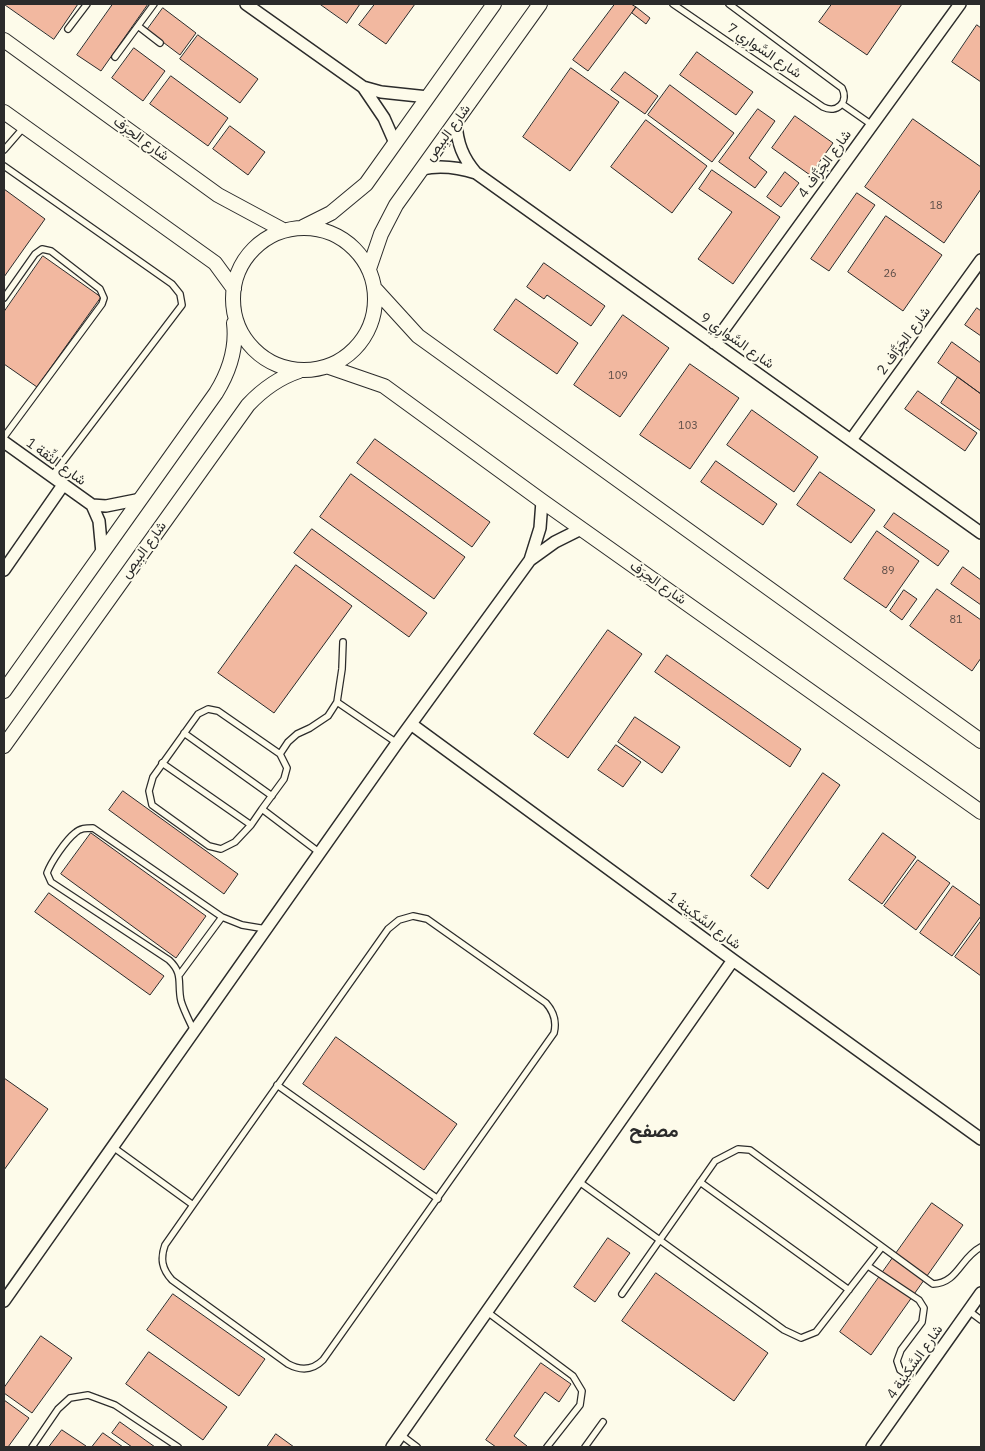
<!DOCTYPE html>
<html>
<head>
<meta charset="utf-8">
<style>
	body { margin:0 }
	#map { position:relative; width:985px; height:1451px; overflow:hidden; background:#fdfbea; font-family:"IBM Plex Sans",sans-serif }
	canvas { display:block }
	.frame { position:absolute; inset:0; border:5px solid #2b2b2b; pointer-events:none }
</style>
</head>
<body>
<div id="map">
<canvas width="985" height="1451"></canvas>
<div class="frame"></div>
</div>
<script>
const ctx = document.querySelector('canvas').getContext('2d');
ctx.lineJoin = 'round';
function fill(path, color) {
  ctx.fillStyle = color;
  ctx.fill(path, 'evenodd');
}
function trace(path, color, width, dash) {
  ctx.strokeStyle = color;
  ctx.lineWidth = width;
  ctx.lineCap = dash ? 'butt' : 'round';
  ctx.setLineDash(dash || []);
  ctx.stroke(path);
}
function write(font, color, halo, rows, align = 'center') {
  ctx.font = font + ' "IBM Plex Sans",Vazirmatn,sans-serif';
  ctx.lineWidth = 4;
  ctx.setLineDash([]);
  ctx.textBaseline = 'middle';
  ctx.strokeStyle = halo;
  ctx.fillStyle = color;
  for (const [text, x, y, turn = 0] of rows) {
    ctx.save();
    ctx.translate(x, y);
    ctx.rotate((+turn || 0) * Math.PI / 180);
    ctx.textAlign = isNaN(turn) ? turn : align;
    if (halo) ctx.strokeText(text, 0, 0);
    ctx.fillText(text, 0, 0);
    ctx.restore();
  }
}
const building = new Path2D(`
	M 4,4 L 78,4 L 54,39 Z
	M 113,4 L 148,4 L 101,71 L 77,55 Z
	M 320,4 L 360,4 L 347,23 Z
	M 375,4 L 415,4 L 386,44 L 359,25 Z
	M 615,4 L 631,4 L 636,7 L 588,71 L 573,60 Z
	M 832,4 L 902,4 L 867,55 L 819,22 Z
	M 636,7 L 650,18 L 646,24 L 632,13 Z
	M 163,8 L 196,33 L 180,55 L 147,30 Z
	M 977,25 L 981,28 L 981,82 L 952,62 Z
	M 198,35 L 258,79 L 240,103 L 180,59 Z
	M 134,48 L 165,71 L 143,101 L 112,78 Z
	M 697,52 L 753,92 L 736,115 L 680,75 Z
	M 571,68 L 619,102 L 570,171 L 523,137 Z
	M 625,72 L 658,96 L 645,114 L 611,90 Z
	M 171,76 L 228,118 L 208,146 L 150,104 Z
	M 670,85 L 734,133 L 712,162 L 648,115 Z
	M 758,109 L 775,121 L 749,158 L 767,172 L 755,188 L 719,162 Z
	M 795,116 L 833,143 L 810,175 L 772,148 Z
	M 913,119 L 981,167 L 981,189 L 944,243 L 865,187 Z
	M 646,120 L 707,166 L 672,213 L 611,167 Z
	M 230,126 L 265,152 L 248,175 L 213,149 Z
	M 712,170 L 780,217 L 733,284 L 698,259 L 732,212 L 699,189 Z
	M 785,172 L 799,183 L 781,207 L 767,197 Z
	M 4,189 L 45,219 L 4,277 Z
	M 857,193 L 875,205 L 829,271 L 811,259 Z
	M 886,216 L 942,255 L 903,311 L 848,272 Z
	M 43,256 L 101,297 L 37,387 L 4,364 L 4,312 Z
	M 544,263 L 605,306 L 591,326 L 547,295 L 544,299 L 527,287 Z
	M 516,299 L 578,343 L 557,374 L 494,330 Z
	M 977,308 L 981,311 L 981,336 L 965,325 Z
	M 623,315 L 669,348 L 620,417 L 574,385 Z
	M 952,342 L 981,363 L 981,394 L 938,363 Z
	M 690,364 L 739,398 L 690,469 L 640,435 Z
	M 958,377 L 981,394 L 981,431 L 941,403 Z
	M 918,391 L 977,433 L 965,451 L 905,409 Z
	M 752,410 L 818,457 L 794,492 L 727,445 Z
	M 375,439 L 490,522 L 472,547 L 357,463 Z
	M 716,461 L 777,504 L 763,525 L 701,482 Z
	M 820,472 L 875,510 L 851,543 L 797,505 Z
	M 351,474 L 465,557 L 434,599 L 320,517 Z
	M 894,513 L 949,551 L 938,566 L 884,527 Z
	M 312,529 L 427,613 L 409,637 L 294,553 Z
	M 877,531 L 919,561 L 886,608 L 844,579 Z
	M 296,565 L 352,606 L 274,713 L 218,673 Z
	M 963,567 L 981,580 L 981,605 L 951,584 Z
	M 937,589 L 981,620 L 981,658 L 972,671 L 910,626 Z
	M 904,590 L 917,599 L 902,620 L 890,611 Z
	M 608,630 L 642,654 L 568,758 L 534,734 Z
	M 667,655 L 801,749 L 790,767 L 655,672 Z
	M 635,717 L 680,747 L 662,773 L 618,742 Z
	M 616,745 L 641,762 L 623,787 L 598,770 Z
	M 823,773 L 840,785 L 768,889 L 751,876 Z
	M 123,791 L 238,874 L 224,894 L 109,810 Z
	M 91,833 L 206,916 L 176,958 L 61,874 Z
	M 883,833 L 916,857 L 882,904 L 849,880 Z
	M 918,860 L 950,883 L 916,930 L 884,906 Z
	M 953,886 L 981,906 L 981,916 L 952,956 L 920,933 Z
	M 49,893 L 164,976 L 150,995 L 35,912 Z
	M 981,921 L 981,976 L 955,957 Z
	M 336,1037 L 457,1124 L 424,1170 L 303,1084 Z
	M 4,1078 L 48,1109 L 4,1170 Z
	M 932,1203 L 963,1225 L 871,1355 L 840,1332 Z
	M 608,1238 L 630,1253 L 595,1302 L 574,1287 Z
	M 656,1273 L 768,1353 L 734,1401 L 622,1321 Z
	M 173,1294 L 265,1359 L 239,1396 L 147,1330 Z
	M 41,1336 L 72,1358 L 32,1413 L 4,1393 L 4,1388 Z
	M 149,1352 L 227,1407 L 203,1440 L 126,1384 Z
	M 541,1363 L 571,1384 L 559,1402 L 545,1392 L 514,1436 L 527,1446 L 526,1447 L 496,1447 L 486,1440 Z
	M 4,1400 L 29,1418 L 8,1447 L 4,1447 Z
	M 120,1422 L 155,1447 L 132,1447 L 112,1433 Z
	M 62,1430 L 86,1446 L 86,1447 L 49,1447 Z
	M 103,1433 L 123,1447 L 92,1447 Z
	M 276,1434 L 294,1447 L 267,1447 Z`);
fill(building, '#f2b8a0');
trace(building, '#2b2b2b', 1);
const service = new Path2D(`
	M 673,4 L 823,107 C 837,114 849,102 842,88 L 729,4
	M 138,26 L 160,43
	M 68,29 L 87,4
	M 115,57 L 154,4
	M 842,104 L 872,125
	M 4,150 L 24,127
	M 4,166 L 172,284 L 180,294 L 182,305 L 52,476
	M 4,298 L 35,254 L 42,249 L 51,251 L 100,289 L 104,298 L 102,304 L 4,437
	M 337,702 L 397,743
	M 184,733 L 272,796
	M 280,754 L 288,742 L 297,734 L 310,728 L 328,716 L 337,702 L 342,669 L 343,642
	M 162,763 L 251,825
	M 262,809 L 284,779 L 287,768 L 280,754 L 218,711 L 208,709 L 198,714 L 153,777 L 149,791 L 152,805 L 209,846 L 221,849 L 235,842 L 251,825 L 262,809 L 320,853
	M 413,916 L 427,919 L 546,1003 C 554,1012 557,1021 554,1033 L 323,1360 C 313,1370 301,1371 288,1364 L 172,1280 C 162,1269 160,1259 165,1245 L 193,1205 L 388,929 L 399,920 Z
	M 180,974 L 222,917
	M 194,1031 C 190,1022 184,1011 181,1001 C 177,983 184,974 169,960 L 51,882 L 47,873 C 51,862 66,840 75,833 C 80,828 86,828 93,828 L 222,917 L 242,925 L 266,929
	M 277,1085 L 438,1199
	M 113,1147 L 193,1205
	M 578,1181 L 784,1330 L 801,1338 L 816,1332 L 882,1247
	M 700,1182 L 849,1290
	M 868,1266 L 919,1300 L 924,1308 L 922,1322 L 901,1350 L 897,1361 L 900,1370 L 918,1382
	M 622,1294 L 715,1161 L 738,1149 L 750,1150 L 933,1284 C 958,1283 960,1258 981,1247
	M 486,1311 L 573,1376 L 582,1391 L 580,1405 L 547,1447
	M 969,1311 L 981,1320
	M 401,1435 L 417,1447
	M 32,1447 L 58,1409 L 70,1398 L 88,1395 L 115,1405 L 178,1447
	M 585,1447 L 603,1422`);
const minor = new Path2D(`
	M 246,4 L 363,87 L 384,118 L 395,143
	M 363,87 L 381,92 L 428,97
	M 456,122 C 457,143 463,158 476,173 L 981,533
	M 422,169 C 441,165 457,167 476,173
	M 714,343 L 960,4
	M 851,440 L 981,260
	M 4,442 L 92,505 L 99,521 L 102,553
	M 92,505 L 106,506 L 141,499
	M 530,560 L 540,528 L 542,501
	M 4,570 L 63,485
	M 411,724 L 733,960 L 981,1139
	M 4,1301 L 397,743 L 530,560 L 555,542 L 581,529
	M 392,1447 L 733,960
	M 872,1447 L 981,1293`);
const tertiary = new Path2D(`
	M 4,40 L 218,195 L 283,230
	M 4,112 L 215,263 L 234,289
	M 303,227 L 331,213 L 366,184 L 494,4
	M233 299a71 71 0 1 1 142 0a71 71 0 1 1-142 0Z
	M 369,269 L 381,234 L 396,205 L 540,4
	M 376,290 L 418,336 L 981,741
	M 329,367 L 384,386 L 542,501 L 981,812
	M 4,691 L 216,393 C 229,372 237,348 234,323
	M 4,746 L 248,405 C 263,389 278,378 299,371`);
trace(service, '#2b2b2b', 8);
trace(minor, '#2b2b2b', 14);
trace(tertiary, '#2b2b2b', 16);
trace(service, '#fdfbea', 5.5);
trace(minor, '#fdfbea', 11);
trace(tertiary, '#fdfbea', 14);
write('11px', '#5d4e48', null, [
	["18",936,206],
	["26",890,274],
	["109",618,376],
	["103",688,426],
	["89",888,571],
	["81",956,620]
]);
write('14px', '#2b2b2b', '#fdfbea', [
	["شارع السَّوارِي 7",764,51,34],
	["شارع البِيص",448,133,-54],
	["شارع الحِرَف",141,139,36],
	["شارع الجَزَّاف 4",825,164,-54],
	["شارع السَّوارِي 9",737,341,35],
	["شارع الجَزَّاف 2",904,341,-54],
	["شارع الثِّقة 1",56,462,36],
	["شارع البِيص",144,550,-54],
	["شارع الحِرَف",658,583,35],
	["شارع السَّكِينة 1",704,921,36],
	["شارع السَّكِينة 4",915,1362,-55]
]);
write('bold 19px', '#2b2b2b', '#fdfbea', [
	["مصفح",654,1132]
]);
</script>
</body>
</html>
